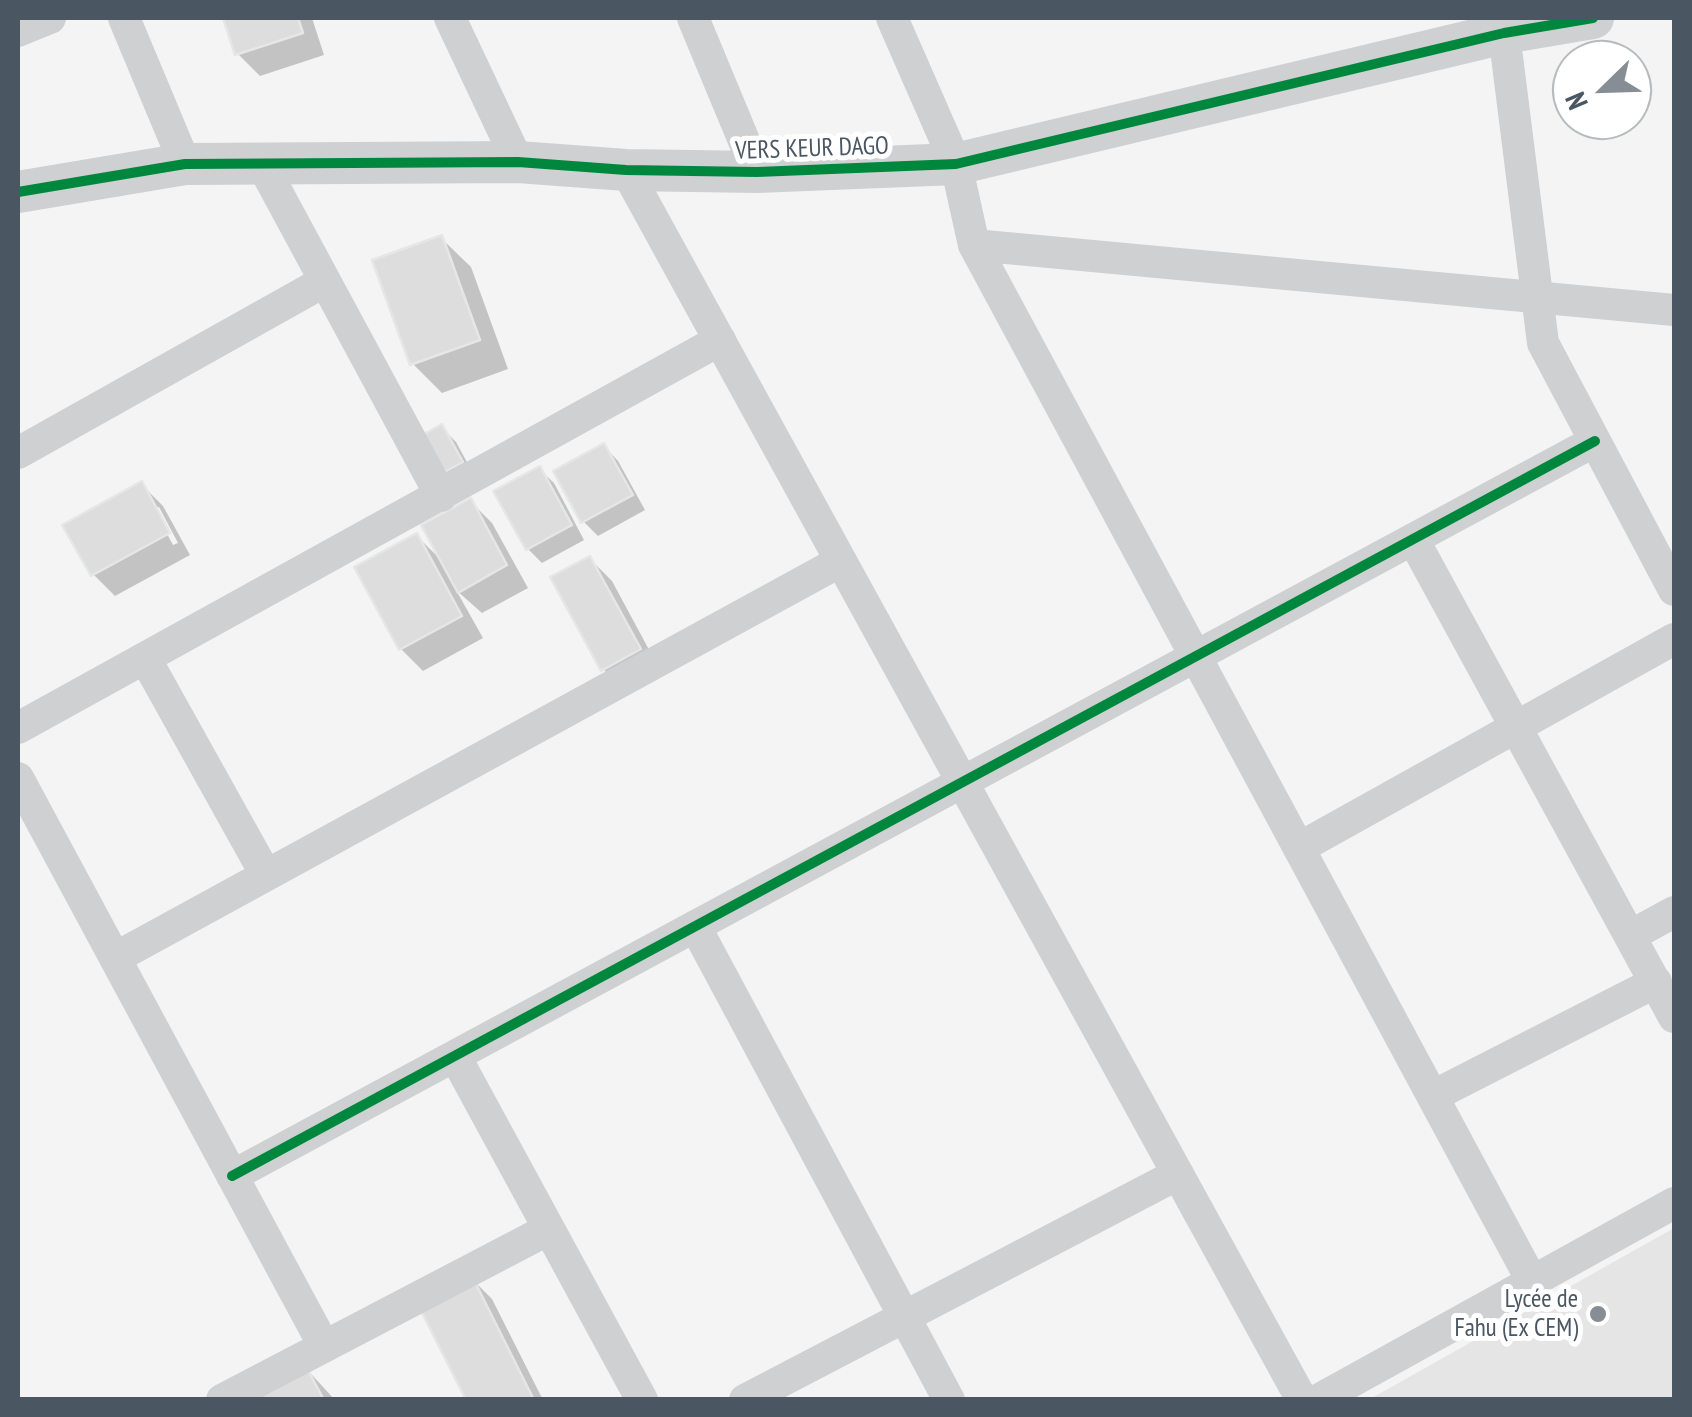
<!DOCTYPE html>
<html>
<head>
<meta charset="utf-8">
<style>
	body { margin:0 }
	#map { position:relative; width:1692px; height:1417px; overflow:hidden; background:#f4f4f4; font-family:"PT Sans Narrow",sans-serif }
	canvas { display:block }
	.frame { position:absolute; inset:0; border:20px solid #4a5661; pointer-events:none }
	.north { position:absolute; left:1552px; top:40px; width:100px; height:100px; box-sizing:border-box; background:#fff; border:2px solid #b7bbc0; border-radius:50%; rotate:247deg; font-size:28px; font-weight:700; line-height:40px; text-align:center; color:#4a5661 }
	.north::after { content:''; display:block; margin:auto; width:35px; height:45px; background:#868d94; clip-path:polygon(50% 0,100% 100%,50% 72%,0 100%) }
</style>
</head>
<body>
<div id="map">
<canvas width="1692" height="1417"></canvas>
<div class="frame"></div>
<div class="north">N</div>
</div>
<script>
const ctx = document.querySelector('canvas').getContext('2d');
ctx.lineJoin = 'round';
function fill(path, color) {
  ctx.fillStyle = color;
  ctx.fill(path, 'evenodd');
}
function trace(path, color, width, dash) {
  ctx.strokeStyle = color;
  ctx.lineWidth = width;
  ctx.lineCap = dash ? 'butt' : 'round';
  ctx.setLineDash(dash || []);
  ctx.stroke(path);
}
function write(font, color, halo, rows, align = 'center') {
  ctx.font = font + ' "PT Sans Narrow",sans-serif';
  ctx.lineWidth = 10;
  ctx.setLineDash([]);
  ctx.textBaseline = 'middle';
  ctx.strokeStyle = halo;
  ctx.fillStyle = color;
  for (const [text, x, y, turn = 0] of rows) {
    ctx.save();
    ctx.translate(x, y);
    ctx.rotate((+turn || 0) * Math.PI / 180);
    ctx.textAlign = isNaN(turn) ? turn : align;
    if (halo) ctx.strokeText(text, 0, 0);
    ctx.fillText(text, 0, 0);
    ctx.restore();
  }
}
fill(new Path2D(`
	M 1674,1228 L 1674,1399 L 1370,1399 Z`), '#e6e5e6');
fill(new Path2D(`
	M 226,18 L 312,18 L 324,55 L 260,76 L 238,54 Z
	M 441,238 L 471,267 L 508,369 L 442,393 L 413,364 L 376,262 Z
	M 441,427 L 456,442 L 475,477 L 440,474 Z
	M 604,446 L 618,461 L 645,510 L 598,536 L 583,521 Z
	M 539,469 L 554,483 L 584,540 L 542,563 L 528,549 Z
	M 141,484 L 163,506 L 190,555 L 115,596 L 93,574 ZM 153,507 L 159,507 L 178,543 L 173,545 Z
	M 470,501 L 492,523 L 528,588 L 482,613 L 456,590 L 483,638 L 423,671 L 401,649 L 417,536 L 441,560 Z
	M 590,559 L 612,581 L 661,672 L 625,691 L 603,669 Z
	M 470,1277 L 492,1299 L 543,1400 L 469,1400 Z
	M 302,1364 L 335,1400 L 238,1400 Z`), '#0003');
const building = new Path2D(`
	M 223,18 L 298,18 L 303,33 L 235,55 Z
	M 442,235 L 480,340 L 410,365 L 372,260 Z
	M 442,424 L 463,462 L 437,476 L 417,438 Z
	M 604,443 L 633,495 L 581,523 L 553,471 Z
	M 540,466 L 572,525 L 526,550 L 493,491 Z
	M 142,481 L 170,533 L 91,576 L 62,525 Z
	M 471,498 L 507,565 L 458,593 L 421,525 Z
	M 417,533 L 462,616 L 399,650 L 354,567 Z
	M 590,556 L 641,649 L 601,671 L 550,577 Z
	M 471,1274 L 534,1400 L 466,1400 L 416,1301 Z
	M 303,1361 L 324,1400 L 233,1400 Z`);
fill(building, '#ddddde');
trace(building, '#e5e6e7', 2.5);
trace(new Path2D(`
	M 124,18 L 185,164
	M 450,18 L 518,162
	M 693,18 L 757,172
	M 892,18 L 956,164 L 974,245 L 1532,1281
	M 18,31 L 50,18
	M 1504,33 L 1543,343 L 1674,590
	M 263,166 L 441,496
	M 626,170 L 1302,1400
	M 974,245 L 1674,310
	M 18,453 L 325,281
	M 1413,539 L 1674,1017
	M 145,658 L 266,875
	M 18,728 L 720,340
	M 18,778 L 324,1346
	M 1299,848 L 1674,639
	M 695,926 L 949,1400
	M 1630,936 L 1674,912
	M 115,958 L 841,561
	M 455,1056 L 642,1400
	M 1433,1096 L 1656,982
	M 232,1176 L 1595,441
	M 222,1400 L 549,1229
	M 745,1400 L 1178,1174
	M 1318,1400 L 1674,1203`), '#ced0d2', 32);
trace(new Path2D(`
	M 18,192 L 185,164 L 518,162 L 626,170 L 757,172 L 956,164 L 1504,33 L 1593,18`), '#ced0d2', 42);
trace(new Path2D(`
	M 18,192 L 185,164 L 518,162 L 626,170 L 757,172 L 956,164 L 1504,33 L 1593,18
	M 232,1176 L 1595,441`), '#00873e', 10);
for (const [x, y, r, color] of [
	[1598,1314,10,"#868d94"]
]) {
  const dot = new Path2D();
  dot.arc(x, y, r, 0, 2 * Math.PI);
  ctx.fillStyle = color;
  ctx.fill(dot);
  trace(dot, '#fff', 4);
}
write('25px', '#4a5661', '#fff', [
	["VERS KEUR DAGO",812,149,-2]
]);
write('25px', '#4a5661', '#fff', [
	["Lycée de",1578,1300],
	["Fahu (Ex CEM)",1578,1329]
], 'right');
</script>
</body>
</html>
